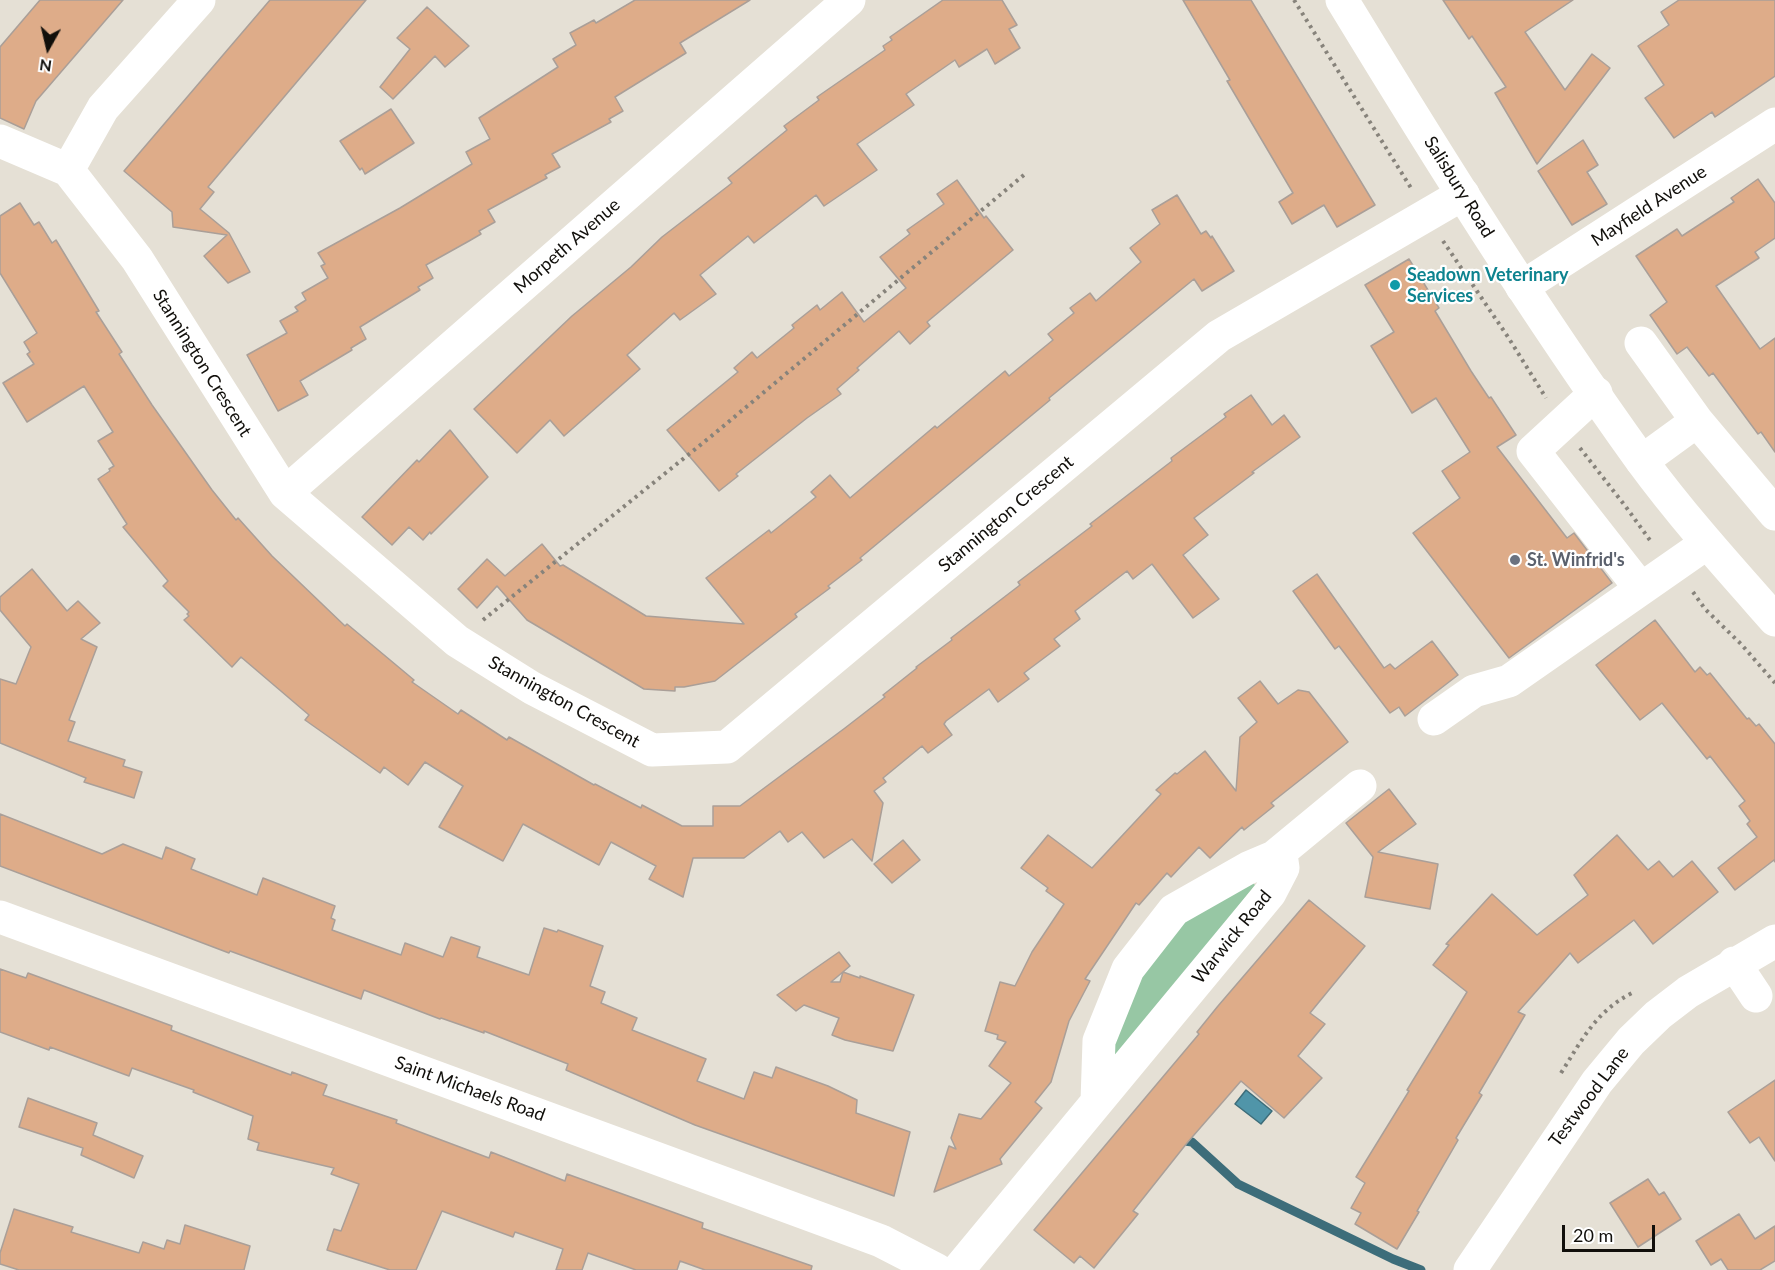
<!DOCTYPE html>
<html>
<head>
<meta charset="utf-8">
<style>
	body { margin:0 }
	#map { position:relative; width:1775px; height:1270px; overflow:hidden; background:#e5e0d5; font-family:Lato,sans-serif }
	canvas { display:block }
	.north { position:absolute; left:18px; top:18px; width:60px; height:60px; -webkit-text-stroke:4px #fff; paint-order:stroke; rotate:188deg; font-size:16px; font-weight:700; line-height:24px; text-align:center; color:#110f0b }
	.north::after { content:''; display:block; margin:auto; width:21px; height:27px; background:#110f0b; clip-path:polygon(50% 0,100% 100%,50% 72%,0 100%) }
	.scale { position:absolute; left:1562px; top:1225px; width:93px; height:27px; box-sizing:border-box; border:3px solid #110f0b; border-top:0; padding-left:8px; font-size:18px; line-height:21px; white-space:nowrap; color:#110f0b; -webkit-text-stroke:4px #fff; paint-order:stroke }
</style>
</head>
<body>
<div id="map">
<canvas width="1775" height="1270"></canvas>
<div class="north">N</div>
<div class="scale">20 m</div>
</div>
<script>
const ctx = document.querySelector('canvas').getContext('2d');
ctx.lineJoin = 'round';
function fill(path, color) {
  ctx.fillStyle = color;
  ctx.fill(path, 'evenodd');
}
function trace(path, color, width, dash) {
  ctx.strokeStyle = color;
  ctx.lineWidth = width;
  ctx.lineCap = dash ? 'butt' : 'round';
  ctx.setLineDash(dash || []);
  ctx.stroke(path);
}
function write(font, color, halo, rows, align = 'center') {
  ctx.font = font + ' Lato,sans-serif';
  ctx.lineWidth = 4.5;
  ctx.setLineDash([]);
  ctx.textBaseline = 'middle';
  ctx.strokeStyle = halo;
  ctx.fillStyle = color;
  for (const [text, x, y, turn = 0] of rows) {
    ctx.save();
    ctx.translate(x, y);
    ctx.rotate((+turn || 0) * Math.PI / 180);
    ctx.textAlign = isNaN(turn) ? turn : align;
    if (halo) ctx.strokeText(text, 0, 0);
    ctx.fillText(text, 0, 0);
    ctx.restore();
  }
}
fill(new Path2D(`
	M 1250,880 L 1255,885 L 1121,1055 L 1112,1057 L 1124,997 L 1173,922 Z`), '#97c7a4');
const water = new Path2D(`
	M 1246,1090 L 1272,1111 L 1261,1124 L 1235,1104 Z`);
fill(water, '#5095a9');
trace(water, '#3d6d7a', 1.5);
trace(new Path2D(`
	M 1178,1140 L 1192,1142 L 1238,1184 L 1393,1259 L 1421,1270`), '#3d6d7a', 9);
const building = new Path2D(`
	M 40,0 L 123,0 L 36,101 L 24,129 L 0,118 L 0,47 Z
	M 270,0 L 366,0 L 208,187 L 214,192 L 200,209 L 229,233 L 250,272 L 228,283 L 204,256 L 227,235 L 173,227 L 172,212 L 124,171 Z
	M 635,0 L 750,0 L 680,43 L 686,53 L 615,97 L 623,111 L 609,119 L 611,122 L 552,154 L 560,167 L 545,175 L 547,178 L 488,210 L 495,222 L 479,231 L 481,234 L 469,241 L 426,265 L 433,278 L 418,287 L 420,290 L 360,327 L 366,339 L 351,348 L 352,350 L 300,381 L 308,395 L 278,411 L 247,355 L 287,333 L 280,321 L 298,311 L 295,307 L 306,300 L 302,293 L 328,278 L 321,266 L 325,264 L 318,253 L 400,208 L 472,164 L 466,152 L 490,139 L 479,118 L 558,67 L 553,59 L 576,45 L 570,33 L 594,20 L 596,23 Z
	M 943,0 L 1002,0 L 1017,25 L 1009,29 L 1020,48 L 995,64 L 987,49 L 959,67 L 955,60 L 906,94 L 914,105 L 857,144 L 877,170 L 824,206 L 816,195 L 754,243 L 748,236 L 700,275 L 716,294 L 680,320 L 674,313 L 627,355 L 640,369 L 564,436 L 550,420 L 517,453 L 474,409 L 572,316 L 631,267 L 662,237 L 732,183 L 728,178 L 787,130 L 784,126 L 819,100 L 817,97 L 885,50 L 883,46 L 892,40 L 890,37 Z
	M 1183,0 L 1251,0 L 1375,205 L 1337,227 L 1324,205 L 1292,224 L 1279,202 L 1293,193 L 1227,81 L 1230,80 Z
	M 1443,0 L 1573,0 L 1525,32 L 1565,90 L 1592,54 L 1610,68 L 1537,164 L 1495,93 L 1506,87 L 1472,36 L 1469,39 Z
	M 1679,0 L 1775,0 L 1775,76 L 1715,117 L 1712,112 L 1674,138 L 1645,98 L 1664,85 L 1638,46 L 1669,25 L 1661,12 Z
	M 427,7 L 469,46 L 445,67 L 435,56 L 393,99 L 380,87 L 410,49 L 397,38 Z
	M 391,109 L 414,143 L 365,174 L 362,168 L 360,170 L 340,141 Z
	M 1583,140 L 1598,165 L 1587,172 L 1607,204 L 1572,225 L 1538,171 Z
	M 1758,179 L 1775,203 L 1775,238 L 1755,252 L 1759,258 L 1716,286 L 1760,349 L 1775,338 L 1775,452 L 1761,432 L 1758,434 L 1713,373 L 1709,376 L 1687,347 L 1677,354 L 1650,315 L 1667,302 L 1636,256 L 1677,229 L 1682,236 L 1734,202 L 1731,198 Z
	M 957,180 L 984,218 L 986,216 L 1013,250 L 927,322 L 930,326 L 910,344 L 899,331 L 857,368 L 859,370 L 837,389 L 841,394 L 807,418 L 736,474 L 738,476 L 719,491 L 667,430 L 738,372 L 734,368 L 752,352 L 757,358 L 794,328 L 792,325 L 817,305 L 820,310 L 842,292 L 864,322 L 906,288 L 880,257 L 910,234 L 907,230 L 944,204 L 937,194 Z
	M 1177,195 L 1201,234 L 1206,231 L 1211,238 L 1212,236 L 1234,271 L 1202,291 L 1194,279 L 1049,398 L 1050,400 L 860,558 L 862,560 L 828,586 L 830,588 L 795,614 L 797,617 L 715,681 L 684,687 L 675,687 L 675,691 L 644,689 L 527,620 L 497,586 L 477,608 L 458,589 L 487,559 L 505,576 L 542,544 L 560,566 L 563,565 L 646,616 L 744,624 L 706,578 L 769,530 L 771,533 L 816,497 L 811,492 L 830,475 L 850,498 L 935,426 L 937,428 L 1005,371 L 1009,376 L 1053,340 L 1048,334 L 1074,313 L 1070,308 L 1090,293 L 1096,301 L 1141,262 L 1130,248 L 1160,224 L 1152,210 Z
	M 20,203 L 34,225 L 39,222 L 52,243 L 56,240 L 99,311 L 96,312 L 122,352 L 119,354 L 152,405 L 212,490 L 236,520 L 238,518 L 272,556 L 345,626 L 347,624 L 414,680 L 412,682 L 458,714 L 461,710 L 507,740 L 509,737 L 594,785 L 595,784 L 641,808 L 642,805 L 682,826 L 713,826 L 713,806 L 740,806 L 845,728 L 885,697 L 883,695 L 917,668 L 916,667 L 952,640 L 951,638 L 1020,585 L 1018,582 L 1092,526 L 1090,524 L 1172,461 L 1171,458 L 1226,417 L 1224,414 L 1251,395 L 1272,425 L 1284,415 L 1300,437 L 1252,472 L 1254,473 L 1194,518 L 1208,535 L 1183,555 L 1219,599 L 1193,618 L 1152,564 L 1133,579 L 1127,571 L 1075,611 L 1080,619 L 1054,639 L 1060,646 L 1024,673 L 1029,679 L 998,702 L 989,689 L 946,721 L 944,724 L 952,735 L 928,753 L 922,746 L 883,778 L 886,782 L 874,791 L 883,803 L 872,861 L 852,839 L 824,858 L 802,832 L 788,842 L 780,831 L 744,858 L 693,858 L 683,897 L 649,879 L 656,866 L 611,842 L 599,865 L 523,824 L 503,861 L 439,827 L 463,786 L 425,762 L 408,785 L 384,767 L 380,773 L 305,720 L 309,715 L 241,657 L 232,667 L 184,620 L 189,616 L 187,614 L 189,612 L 163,586 L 168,581 L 123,527 L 127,524 L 98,479 L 110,471 L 109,469 L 114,466 L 98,441 L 113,432 L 84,386 L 27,422 L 3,383 L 34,364 L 27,354 L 30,352 L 24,342 L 37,333 L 0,273 L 0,216 Z
	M 1409,259 L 1439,308 L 1435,311 L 1471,371 L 1489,398 L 1491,397 L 1516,435 L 1497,447 L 1567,538 L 1574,533 L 1612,583 L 1509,658 L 1413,533 L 1460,498 L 1442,471 L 1470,452 L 1436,398 L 1412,413 L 1371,346 L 1394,332 L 1365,285 Z
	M 450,430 L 488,477 L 431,534 L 430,532 L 423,540 L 409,527 L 392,545 L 362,517 L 417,460 L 419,462 Z
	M 32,569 L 67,611 L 78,601 L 100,623 L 81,639 L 97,647 L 69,720 L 75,722 L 68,741 L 125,760 L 123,766 L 142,772 L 134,798 L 84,782 L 86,778 L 0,743 L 0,679 L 16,684 L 31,647 L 0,610 L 0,597 Z
	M 1317,574 L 1384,668 L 1390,664 L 1395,669 L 1432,641 L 1458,675 L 1405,716 L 1399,707 L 1390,713 L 1339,646 L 1335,649 L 1293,591 Z
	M 1655,620 L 1695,672 L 1700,667 L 1707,675 L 1710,673 L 1747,719 L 1749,718 L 1756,726 L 1759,724 L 1775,744 L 1775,862 L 1774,860 L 1735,890 L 1718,868 L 1757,837 L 1747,824 L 1750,821 L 1739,806 L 1745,801 L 1710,756 L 1707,759 L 1662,703 L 1640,720 L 1596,665 Z
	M 1260,681 L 1278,704 L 1298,690 L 1309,692 L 1348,742 L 1271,803 L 1274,806 L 1244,830 L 1242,827 L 1210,858 L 1199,847 L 1171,877 L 1167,873 L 1139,905 L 1136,903 L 1085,979 L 1090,981 L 1069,1021 L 1051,1082 L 1035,1102 L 1042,1108 L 1000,1159 L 1002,1164 L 934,1192 L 949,1146 L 956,1149 L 951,1138 L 959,1114 L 981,1119 L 1011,1083 L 989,1066 L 1006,1042 L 997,1039 L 998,1035 L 985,1031 L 1000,982 L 1015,986 L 1032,952 L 1064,904 L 1046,891 L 1048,888 L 1021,868 L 1048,835 L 1092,868 L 1161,794 L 1156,790 L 1175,773 L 1177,774 L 1205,751 L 1236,791 L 1240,737 L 1257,722 L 1238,698 Z
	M 1389,789 L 1416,824 L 1378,852 L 1438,864 L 1430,909 L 1365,897 L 1373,857 L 1346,823 Z
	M 0,814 L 102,854 L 123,844 L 162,859 L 166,847 L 195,859 L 191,869 L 257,895 L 263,878 L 335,906 L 331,918 L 335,920 L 332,930 L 401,955 L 405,943 L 443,957 L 451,937 L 480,947 L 477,957 L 529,975 L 544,928 L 557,932 L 558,930 L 603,946 L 590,986 L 605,992 L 601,1003 L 637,1018 L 632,1030 L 706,1059 L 697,1081 L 744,1099 L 754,1072 L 772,1078 L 776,1067 L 828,1086 L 857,1100 L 856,1113 L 910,1132 L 894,1196 L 695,1125 L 566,1070 L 568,1064 L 484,1031 L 484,1033 L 441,1018 L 440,1019 L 364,990 L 361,999 L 230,951 L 229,953 L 0,866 Z
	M 1617,835 L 1648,870 L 1659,861 L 1673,877 L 1692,861 L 1718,892 L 1653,944 L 1634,920 L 1578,963 L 1570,953 L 1518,1012 L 1525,1015 L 1479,1093 L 1482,1095 L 1456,1138 L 1458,1140 L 1417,1211 L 1419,1212 L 1397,1249 L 1355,1224 L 1361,1213 L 1351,1208 L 1365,1183 L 1356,1177 L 1409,1091 L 1407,1090 L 1467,992 L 1433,965 L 1449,945 L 1446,944 L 1492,894 L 1537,935 L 1588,895 L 1574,875 Z
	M 903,840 L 920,860 L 892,883 L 874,864 Z
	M 1309,900 L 1365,946 L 1310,1013 L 1325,1024 L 1298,1056 L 1322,1078 L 1284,1118 L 1241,1081 L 1187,1143 L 1133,1211 L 1138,1214 L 1094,1268 L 1080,1256 L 1074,1263 L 1034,1230 L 1199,1034 L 1197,1032 L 1218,1006 Z
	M 839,952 L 850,966 L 831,982 L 840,982 L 843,972 L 860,978 L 860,976 L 914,995 L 893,1051 L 845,1040 L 832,1035 L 839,1018 L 804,1005 L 796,1011 L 777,995 Z
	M 0,969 L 26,978 L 28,973 L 172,1026 L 171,1030 L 291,1075 L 292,1072 L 327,1085 L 323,1095 L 397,1120 L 396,1123 L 489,1158 L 491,1152 L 565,1181 L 567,1174 L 703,1223 L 702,1228 L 812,1266 L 811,1270 L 705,1270 L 680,1261 L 677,1270 L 636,1270 L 588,1253 L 582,1270 L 556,1270 L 563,1249 L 515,1232 L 513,1237 L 442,1211 L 416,1270 L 390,1270 L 327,1250 L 334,1229 L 341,1231 L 359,1184 L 331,1174 L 334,1168 L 257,1150 L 259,1143 L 248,1139 L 253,1116 L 193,1092 L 194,1090 L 132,1068 L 129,1076 L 50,1047 L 49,1050 L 0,1032 Z
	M 1775,1080 L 1775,1161 L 1759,1137 L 1750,1143 L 1728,1112 Z
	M 28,1098 L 97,1123 L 93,1135 L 143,1156 L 134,1178 L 81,1155 L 83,1148 L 19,1127 Z
	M 1648,1179 L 1659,1195 L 1664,1192 L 1681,1219 L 1638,1247 L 1610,1203 Z
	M 14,1209 L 73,1227 L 71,1232 L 139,1253 L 143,1242 L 164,1249 L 167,1240 L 180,1244 L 185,1225 L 250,1246 L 244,1270 L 19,1270 L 0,1264 L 0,1253 Z
	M 1739,1214 L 1755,1239 L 1775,1226 L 1775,1261 L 1760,1270 L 1728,1270 L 1721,1259 L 1711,1265 L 1696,1241 Z`);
fill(building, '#deac89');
trace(building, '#aa9f98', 1.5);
trace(new Path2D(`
	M 1294,0 L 1411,188
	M 1443,241 L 1508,337 L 1546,398
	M 1580,448 L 1626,507 L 1652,543
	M 1693,592 L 1705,609 L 1741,644 L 1775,683
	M 483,620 L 714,434 L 1025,174
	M 1561,1073 C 1582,1040 1596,1011 1632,993`), '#87837b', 4, [3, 4.5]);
trace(new Path2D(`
	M 0,141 L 68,170 L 137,259 L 285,493 L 457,641 L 532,688 L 652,750 L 727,747 L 1219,336 L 1463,194
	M 68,170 L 103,108 L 199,0
	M 1522,287 L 1775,124
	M 1641,343 L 1697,421
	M 1596,393 L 1533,451 L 1641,589
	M 1642,461 L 1697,421 L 1775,514
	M 285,493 L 849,0
	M 1434,719 L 1474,691 L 1509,681 L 1707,543
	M 1274,857 L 1360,786
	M 0,917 L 835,1224 L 881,1241 L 937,1270
	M 1734,963 L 1756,996
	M 958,1270 L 1270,893 L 1283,868 L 1282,861 L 1274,857 L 1248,868 L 1174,910 L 1128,969 L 1099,1041 L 1097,1101
	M 1470,1270 L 1597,1082 L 1631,1041 L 1658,1015 L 1688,992 L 1775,941`), '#fff', 33);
trace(new Path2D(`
	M 1342,0 C 1437,156 1534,311 1641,460 C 1682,516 1729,568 1775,620`), '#fff', 33);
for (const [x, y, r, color] of [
	[1395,285,6,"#0f9aa8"],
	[1515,560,6,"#6b7280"]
]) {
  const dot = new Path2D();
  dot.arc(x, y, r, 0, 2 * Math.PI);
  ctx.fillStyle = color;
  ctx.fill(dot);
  trace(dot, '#fff', 2);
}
write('18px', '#110f0b', '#fff', [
	["Salisbury Road",1459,187,58],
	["Mayfield Avenue",1649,206,-33],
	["Morpeth Avenue",567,246,-41],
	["Stannington Crescent",202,363,58],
	["Stannington Crescent",1006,514,-40],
	["Stannington Crescent",564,702,29],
	["Warwick Road",1232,937,-51],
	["Saint Michaels Road",470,1089,20],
	["Testwood Lane",1589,1097,-53]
]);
write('bold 18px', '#0d838f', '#fff', [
	["Seadown Veterinary",1407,275],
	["Services",1407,296]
], 'left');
write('bold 18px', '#5b616d', '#fff', [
	["St. Winfrid's",1527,560]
], 'left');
</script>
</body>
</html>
